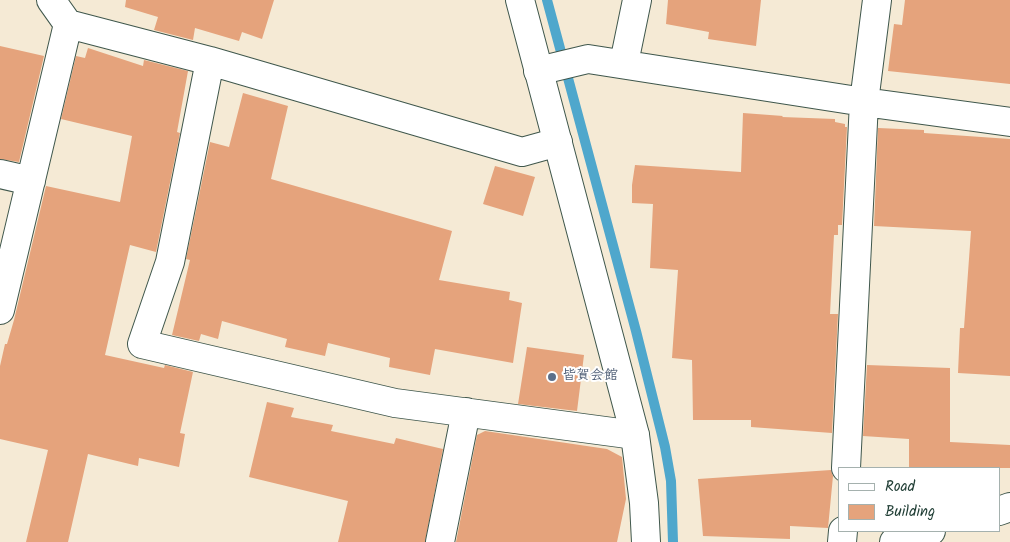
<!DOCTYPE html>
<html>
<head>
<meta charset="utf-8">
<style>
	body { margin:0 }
	#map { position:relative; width:1010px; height:542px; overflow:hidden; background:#f5ead5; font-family:Kalam,sans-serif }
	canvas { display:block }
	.legend { position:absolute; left:838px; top:467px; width:162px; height:65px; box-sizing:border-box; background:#fff; border:1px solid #a5b1ae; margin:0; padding:6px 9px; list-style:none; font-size:15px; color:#1f3d34 }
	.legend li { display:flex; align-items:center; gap:10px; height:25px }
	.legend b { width:25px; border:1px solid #a5b1ae }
</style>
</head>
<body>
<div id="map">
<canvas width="1010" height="542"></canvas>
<ul class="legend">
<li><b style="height:6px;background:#fff"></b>Road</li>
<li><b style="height:14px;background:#e5a37c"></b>Building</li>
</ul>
</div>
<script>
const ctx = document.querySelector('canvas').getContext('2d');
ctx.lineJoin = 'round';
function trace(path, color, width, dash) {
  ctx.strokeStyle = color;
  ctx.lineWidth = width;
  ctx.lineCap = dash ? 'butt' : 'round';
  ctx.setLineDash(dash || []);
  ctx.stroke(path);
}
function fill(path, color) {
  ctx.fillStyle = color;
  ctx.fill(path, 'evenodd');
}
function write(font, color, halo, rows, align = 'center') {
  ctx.font = font + ' Kalam,"Klee One",sans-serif';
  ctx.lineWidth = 4;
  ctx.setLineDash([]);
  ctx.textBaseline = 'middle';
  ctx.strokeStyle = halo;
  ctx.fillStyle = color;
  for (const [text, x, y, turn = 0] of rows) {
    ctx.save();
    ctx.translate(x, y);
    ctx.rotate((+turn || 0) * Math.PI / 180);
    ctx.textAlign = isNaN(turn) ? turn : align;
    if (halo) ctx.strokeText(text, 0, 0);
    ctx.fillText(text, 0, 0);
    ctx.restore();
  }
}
trace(new Path2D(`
	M 547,0 L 636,331 L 665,447 L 671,481 L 673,542`), '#4fa7cc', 10);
fill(new Path2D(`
	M 126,0 L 274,0 L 262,39 L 242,32 L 239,41 L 195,28 L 193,40 L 154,30 L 158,17 L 125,7 Z
	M 668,0 L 761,0 L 756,46 L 708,39 L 709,32 L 666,24 Z
	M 905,0 L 1010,0 L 1010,84 L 888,71 L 894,24 L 902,25 Z
	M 0,46 L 44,56 L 19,162 L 0,159 Z
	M 88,48 L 143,66 L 144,60 L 188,71 L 177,132 L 180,133 L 156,252 L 130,245 L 105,355 L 164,368 L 165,365 L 193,372 L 180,433 L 185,434 L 179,467 L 139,458 L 138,466 L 88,454 L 68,542 L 26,542 L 48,450 L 0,439 L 0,366 L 5,344 L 7,344 L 14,320 L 46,186 L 120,202 L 132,136 L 61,119 L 76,56 L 85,58 Z
	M 243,93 L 288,106 L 271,179 L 452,231 L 439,280 L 510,292 L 509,300 L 522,303 L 513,363 L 435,349 L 430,375 L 389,367 L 390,358 L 328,343 L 325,356 L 285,347 L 287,339 L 222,321 L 218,339 L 201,334 L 199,341 L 172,335 L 190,260 L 186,259 L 210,142 L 229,147 Z
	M 743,113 L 783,116 L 782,117 L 835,119 L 835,122 L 845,124 L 845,127 L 847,127 L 842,225 L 838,225 L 838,235 L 834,235 L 830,314 L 838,314 L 832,433 L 751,427 L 751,420 L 693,420 L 692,360 L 672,358 L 678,270 L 650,268 L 653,204 L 632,203 L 632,185 L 635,165 L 741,172 Z
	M 878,128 L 924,130 L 924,133 L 1010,139 L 1010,376 L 958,373 L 960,328 L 964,328 L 971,231 L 874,226 Z
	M 495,166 L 535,177 L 523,216 L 483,204 Z
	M 527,347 L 584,355 L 577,411 L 518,404 Z
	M 867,365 L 950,368 L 950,442 L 1010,445 L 1010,468 L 909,468 L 909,439 L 863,436 Z
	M 267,402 L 294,408 L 291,417 L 333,425 L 331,431 L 394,444 L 396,438 L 443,449 L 425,542 L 338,542 L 348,501 L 249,477 Z
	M 485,431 L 607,449 L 622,457 L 626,499 L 617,542 L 456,542 L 477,435 Z
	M 831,470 L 833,476 L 828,528 L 790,526 L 790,539 L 703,536 L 698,479 Z`), '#e5a37c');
const street = new Path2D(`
	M 51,0 L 68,24 L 210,61 L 522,152 L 558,142
	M 210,61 L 170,262 L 142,344 L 395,403 L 635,435
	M 624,63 L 637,0
	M 538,71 L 588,59 L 864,102 L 1010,122
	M 0,174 L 31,181
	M 0,310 L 68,24
	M 846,468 L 864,102 L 877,0
	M 999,511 L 1010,507
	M 440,542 L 466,412
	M 842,542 L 843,531
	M 894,542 L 931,531`);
const secondary = new Path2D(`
	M 520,0 L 635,435 L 644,503 L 646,542`);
trace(street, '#3f574c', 30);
trace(secondary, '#3f574c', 30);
trace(street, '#fff', 28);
trace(secondary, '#fff', 28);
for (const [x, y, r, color] of [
	[552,377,5,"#5c6f8a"]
]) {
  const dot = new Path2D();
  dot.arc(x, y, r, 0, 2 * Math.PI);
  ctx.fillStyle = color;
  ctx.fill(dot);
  trace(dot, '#fff', 2);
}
write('bold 14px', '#4e5e75', '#fff', [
	["皆賀会館",562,377]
], 'left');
</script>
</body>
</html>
